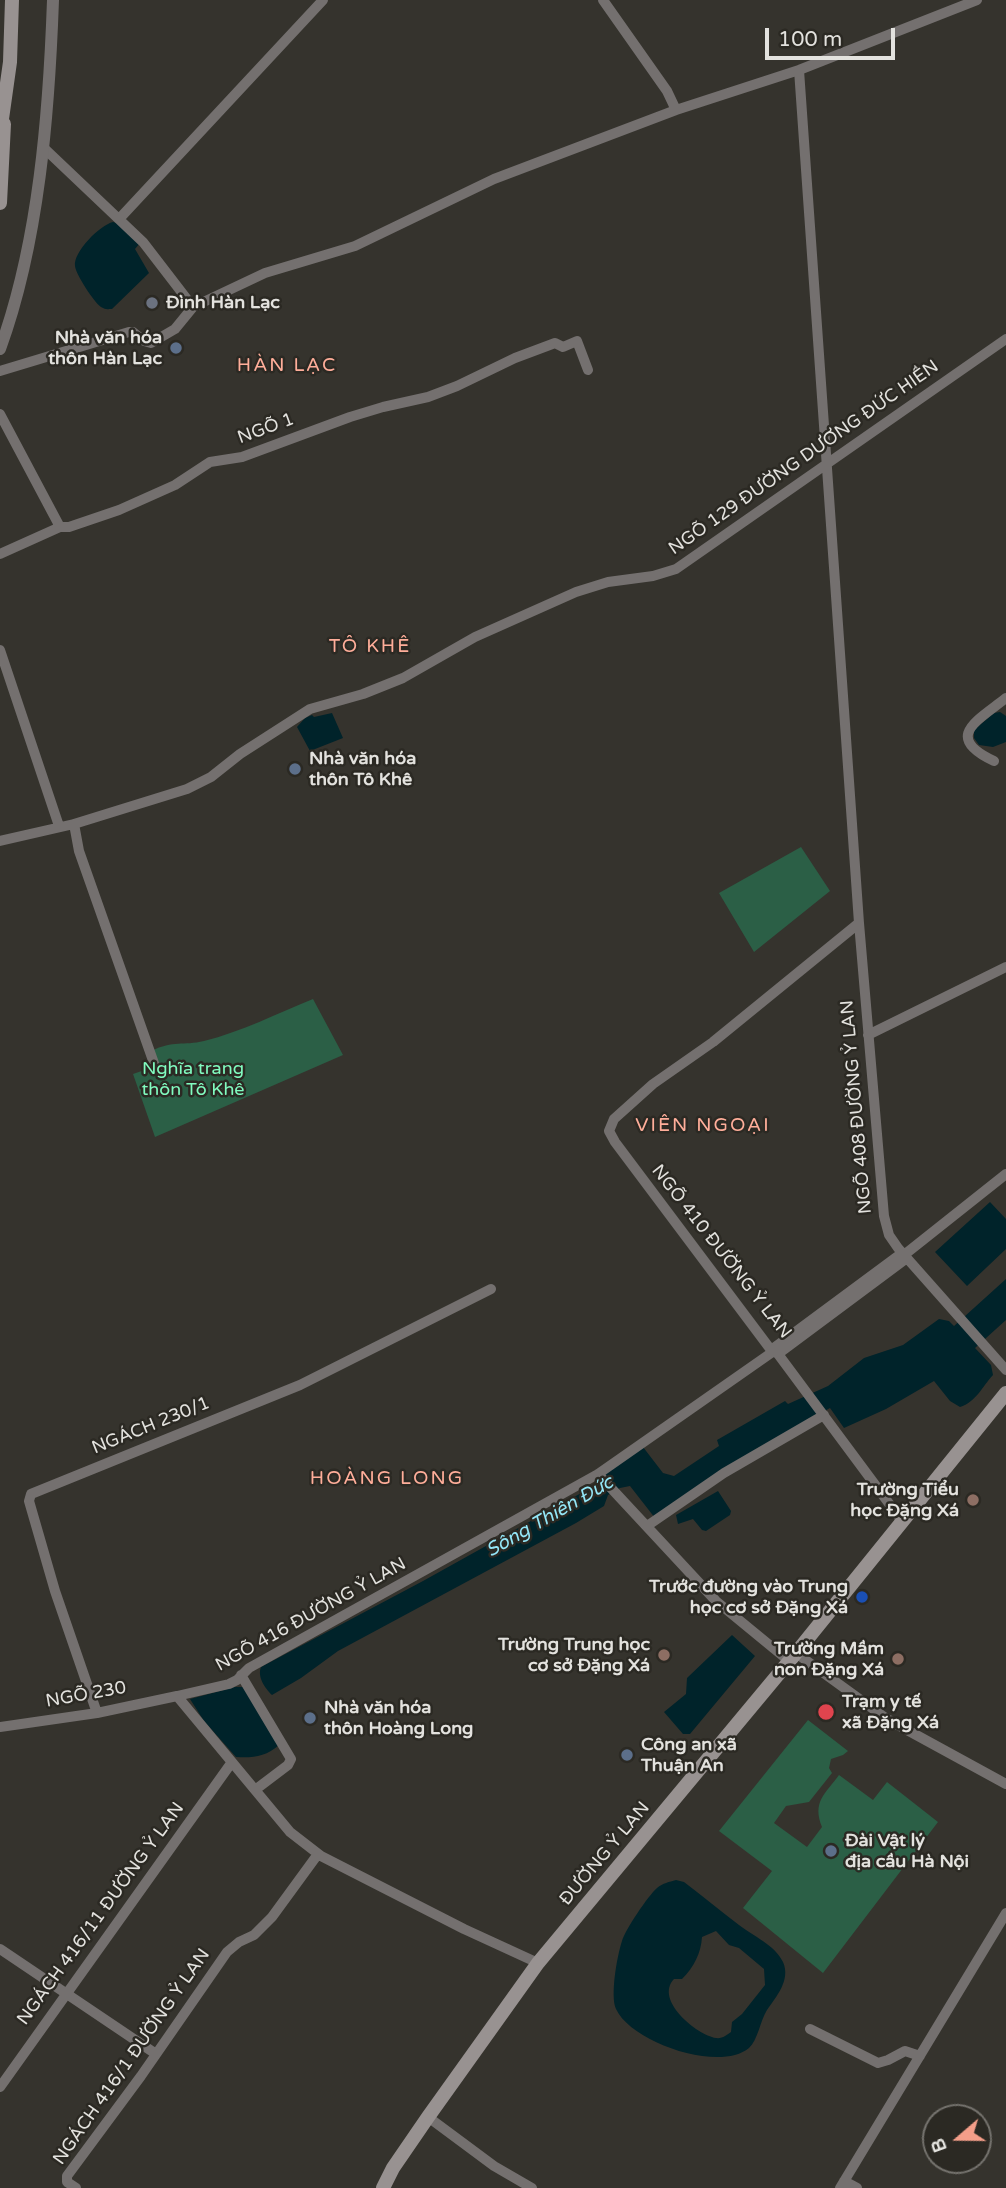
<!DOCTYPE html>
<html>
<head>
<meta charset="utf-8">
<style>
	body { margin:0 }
	#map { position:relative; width:1006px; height:2188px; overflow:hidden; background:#35332d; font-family:"Varela Round",sans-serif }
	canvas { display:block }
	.north { position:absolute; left:922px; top:2104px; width:70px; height:70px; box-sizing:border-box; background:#2b2923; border:2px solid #75736e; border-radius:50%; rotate:250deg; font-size:19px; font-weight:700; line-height:28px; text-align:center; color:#e3e2de }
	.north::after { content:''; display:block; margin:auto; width:24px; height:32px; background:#f49e89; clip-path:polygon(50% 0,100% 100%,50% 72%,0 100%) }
	.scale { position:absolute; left:765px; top:28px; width:130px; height:32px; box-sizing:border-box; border:4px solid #e3e2de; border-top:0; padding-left:9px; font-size:21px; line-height:24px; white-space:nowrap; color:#e3e2de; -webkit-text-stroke:5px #2b2923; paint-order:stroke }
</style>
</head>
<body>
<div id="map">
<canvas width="1006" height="2188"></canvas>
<div class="north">B</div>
<div class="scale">100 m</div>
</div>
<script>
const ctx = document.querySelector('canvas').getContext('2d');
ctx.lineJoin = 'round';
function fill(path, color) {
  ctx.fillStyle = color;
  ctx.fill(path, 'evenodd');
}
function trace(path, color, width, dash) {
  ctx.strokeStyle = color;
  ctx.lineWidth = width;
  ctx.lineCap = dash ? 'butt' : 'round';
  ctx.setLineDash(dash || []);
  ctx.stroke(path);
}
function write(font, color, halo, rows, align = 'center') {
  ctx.font = font + ' "Varela Round",sans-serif';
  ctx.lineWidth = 5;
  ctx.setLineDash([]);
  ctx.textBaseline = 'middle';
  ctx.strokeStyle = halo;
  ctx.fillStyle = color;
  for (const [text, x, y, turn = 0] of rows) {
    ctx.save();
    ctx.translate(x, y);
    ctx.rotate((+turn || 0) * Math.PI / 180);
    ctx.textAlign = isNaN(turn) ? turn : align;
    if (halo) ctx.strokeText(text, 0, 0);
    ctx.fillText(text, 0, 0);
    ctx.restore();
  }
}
fill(new Path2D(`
	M 801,847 L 830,891 L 754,952 L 719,893 Z
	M 313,999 L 343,1055 L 155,1137 L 133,1074 L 156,1066 L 151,1051 C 174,1040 183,1046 204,1041 C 241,1032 278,1013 313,999 Z
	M 808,1720 L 848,1751 L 843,1755 L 831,1759 L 829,1768 L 832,1773 L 809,1802 L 786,1806 L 774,1823 L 807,1847 L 822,1827 C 812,1802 825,1794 839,1775 L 873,1800 L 887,1782 L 938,1822 L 823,1973 L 743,1908 L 772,1871 L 719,1831 Z`), '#2b5f46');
fill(new Path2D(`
	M 113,222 L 117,223 L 140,243 L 135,249 L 149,273 L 112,309 C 107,309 106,310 101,307 C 94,302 76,275 75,266 C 73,252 100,225 113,222 Z
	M 1000,712 L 1006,716 L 1006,742 L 993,747 L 979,745 L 974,738 L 974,730 L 994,713 Z
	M 332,713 L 343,738 L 310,751 L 297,727 L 305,718 L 312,715 L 314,717 Z
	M 990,1202 L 1006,1219 L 1006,1249 L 967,1286 L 935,1252 Z
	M 1006,1279 L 1006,1320 L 975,1348 L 991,1365 L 993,1375 C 982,1387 976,1402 960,1407 L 950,1401 L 934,1381 L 886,1409 L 844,1428 L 830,1408 L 733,1463 L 655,1518 L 630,1486 L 620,1488 L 608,1495 L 604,1506 L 576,1523 L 338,1651 L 301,1678 L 272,1695 C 265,1688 257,1677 261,1667 L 423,1581 L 592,1487 L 603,1476 L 643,1447 L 663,1473 L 674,1476 L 719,1446 L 717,1440 L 785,1401 L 788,1404 L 828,1386 L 864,1358 L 903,1345 L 939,1319 L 949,1321 L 954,1326 Z
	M 718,1491 L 731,1511 L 730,1515 L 706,1531 L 702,1530 L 693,1519 L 678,1524 L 676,1515 Z
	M 732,1635 L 755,1656 L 690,1734 L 683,1734 L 664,1712 L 686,1694 L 687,1678 Z
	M 235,1687 L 244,1687 L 279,1745 C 266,1757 252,1758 236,1757 L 204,1721 L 190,1699 Z
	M 676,1880 L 684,1882 C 703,1896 720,1911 739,1925 C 753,1936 775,1945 783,1962 C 791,1980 776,1997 767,2010 C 760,2021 758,2040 749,2048 C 719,2073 631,2042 616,2009 C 610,1996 617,1956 622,1941 C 625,1930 648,1896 657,1888 C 663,1883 669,1882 676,1880 ZM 716,1931 L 729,1945 L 739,1948 L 764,1969 L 765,1985 L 742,2014 L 732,2022 L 731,2032 C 727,2035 722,2039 716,2038 C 697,2035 654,2000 674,1979 L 682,1979 C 694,1967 701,1953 702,1937 Z`), '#00232a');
trace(new Path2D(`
	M 603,0 L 667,91 L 676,110
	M 799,70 L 859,923 L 884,1216 L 889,1235 L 898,1248 L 1006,1370
	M 43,147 L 143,242 L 193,307
	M 120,218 L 323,0
	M 0,371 L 129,332 L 133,332 L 144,341 L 151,343 L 175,329 L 193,307 L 265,273 L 355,246 L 494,179 L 676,110 L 799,70 L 977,0
	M 0,414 L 60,527 L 69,527 L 119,510 L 175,485 L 210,462 L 242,457 L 350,417 L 383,407 L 428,397 L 457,386 L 515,358 L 555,343 L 563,347 L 577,341 L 588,370
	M 0,554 L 60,527
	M 0,650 L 59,826
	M 994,761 C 943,737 977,721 1006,698
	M 74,824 L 79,851 L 156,1069
	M 0,841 L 74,824 L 187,789 L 211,777 L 240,754 L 310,709 L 363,694 L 403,678 L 475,637 L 576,592 L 608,582 L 653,576 L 676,569 L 1006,339
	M 859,923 L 713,1042 L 653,1084 L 614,1119 L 609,1131 L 615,1142 L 771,1350 L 778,1354 L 902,1521
	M 868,1035 L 1006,967
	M 904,1255 L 1006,1174
	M 771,1350 L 902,1253
	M 778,1354 L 907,1258
	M 598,1474 L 716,1601 L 789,1661
	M 647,1526 L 724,1473 L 824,1415
	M 796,1653 L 887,1719 L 1006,1784
	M 241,1675 L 291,1759 L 288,1765 L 255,1790
	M 97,1713 L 55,1591 L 29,1501 L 31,1494 L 300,1385 L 491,1289
	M 0,1727 L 97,1713 L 177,1696
	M 0,1949 L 156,2054
	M 538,1963 L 464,1929 L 321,1856 L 290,1832 L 177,1696 L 229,1684 L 237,1680 L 249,1668 L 598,1474 L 774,1351
	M 810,2029 L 878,2063 L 888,2060 L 905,2051 L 920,2056
	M 0,2087 L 232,1762
	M 428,2117 L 494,2166 L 532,2188
	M 844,2181 L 857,2188
	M 76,2188 L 67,2182 L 67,2176 L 141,2076 L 227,1952 L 239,1942 L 254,1935 L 272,1917 L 318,1854
	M 840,2188 L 1006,1913`), '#74706f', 10);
trace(new Path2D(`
	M 0,349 C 39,242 49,113 53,0`), '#74706f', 12);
trace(new Path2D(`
	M 0,133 L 10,62 L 12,0
	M 0,203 L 4,124
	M 383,2188 L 393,2168 L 428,2117 L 538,1963 L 796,1653 L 1006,1393`), '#989291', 14);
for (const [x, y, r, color] of [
	[152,303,7,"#6b7280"],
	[176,348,7,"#5c6f8a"],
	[295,769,7,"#5c6f8a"],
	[973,1500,7,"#8d6e63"],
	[862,1597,7,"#1a4fb4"],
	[664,1655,7,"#8d6e63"],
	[898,1659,7,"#8d6e63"],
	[826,1712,9,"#e0444e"],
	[310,1718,7,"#5c6f8a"],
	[627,1755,7,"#5c6f8a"],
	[831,1851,7,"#5c6f8a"]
]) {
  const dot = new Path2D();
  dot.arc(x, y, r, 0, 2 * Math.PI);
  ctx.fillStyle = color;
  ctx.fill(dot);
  trace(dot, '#2b2923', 2.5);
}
write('bold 18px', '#e3e2de', '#2b2923', [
	["Đình Hàn Lạc",166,303],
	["Nhà văn hóa",162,338,"right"],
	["thôn Hàn Lạc",162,359,"right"],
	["Nhà văn hóa",309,759],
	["thôn Tô Khê",309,780],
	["Trường Tiểu",959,1490,"right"],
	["học Đặng Xá",959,1511,"right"],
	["Trước đường vào Trung",848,1587,"right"],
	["học cơ sở Đặng Xá",848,1608,"right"],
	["Trường Trung học",650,1645,"right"],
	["cơ sở Đặng Xá",650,1666,"right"],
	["Trường Mầm",884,1649,"right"],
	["non Đặng Xá",884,1670,"right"],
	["Trạm y tế",842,1702],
	["xã Đặng Xá",842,1723],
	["Nhà văn hóa",324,1708],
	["thôn Hoàng Long",324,1729],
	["Công an xã",641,1745],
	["Thuận An",641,1766],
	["Đài Vật lý",845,1841],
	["địa cầu Hà Nội",845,1862]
], 'left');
write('18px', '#e3e2de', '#2b2923', [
	["NGÕ 1",266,429,-20],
	["NGÕ 129 ĐƯỜNG DƯƠNG ĐỨC HIỀN",804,458,-35],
	["NGÕ 408 ĐƯỜNG Ỷ LAN",857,1107,-95],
	["NGÕ 410 ĐƯỜNG Ỷ LAN",721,1252,52],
	["NGÁCH 230/1",151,1426,-22],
	["NGÕ 416 ĐƯỜNG Ỷ LAN",311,1615,-29],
	["NGÕ 230",86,1695,-10],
	["ĐƯỜNG Ỷ LAN",605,1854,-50],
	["NGÁCH 416/11 ĐƯỜNG Ỷ LAN",101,1914,-54],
	["NGÁCH 416/1 ĐƯỜNG Ỷ LAN",132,2057,-55]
]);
write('18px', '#81fcc0', '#2b2923', [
	["Nghĩa trang",193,1069],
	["thôn Tô Khê",193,1090]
]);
ctx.letterSpacing = '2px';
write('19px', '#ffae9a', '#2b2923', [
	["HÀN LẠC",287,366],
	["TÔ KHÊ",370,647],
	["VIÊN NGOẠI",703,1126],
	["HOÀNG LONG",387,1479]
]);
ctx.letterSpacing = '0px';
write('italic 19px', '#94e7f8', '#2b2923', [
	["Sông Thiên Đức",550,1517,-30]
]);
</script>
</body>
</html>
